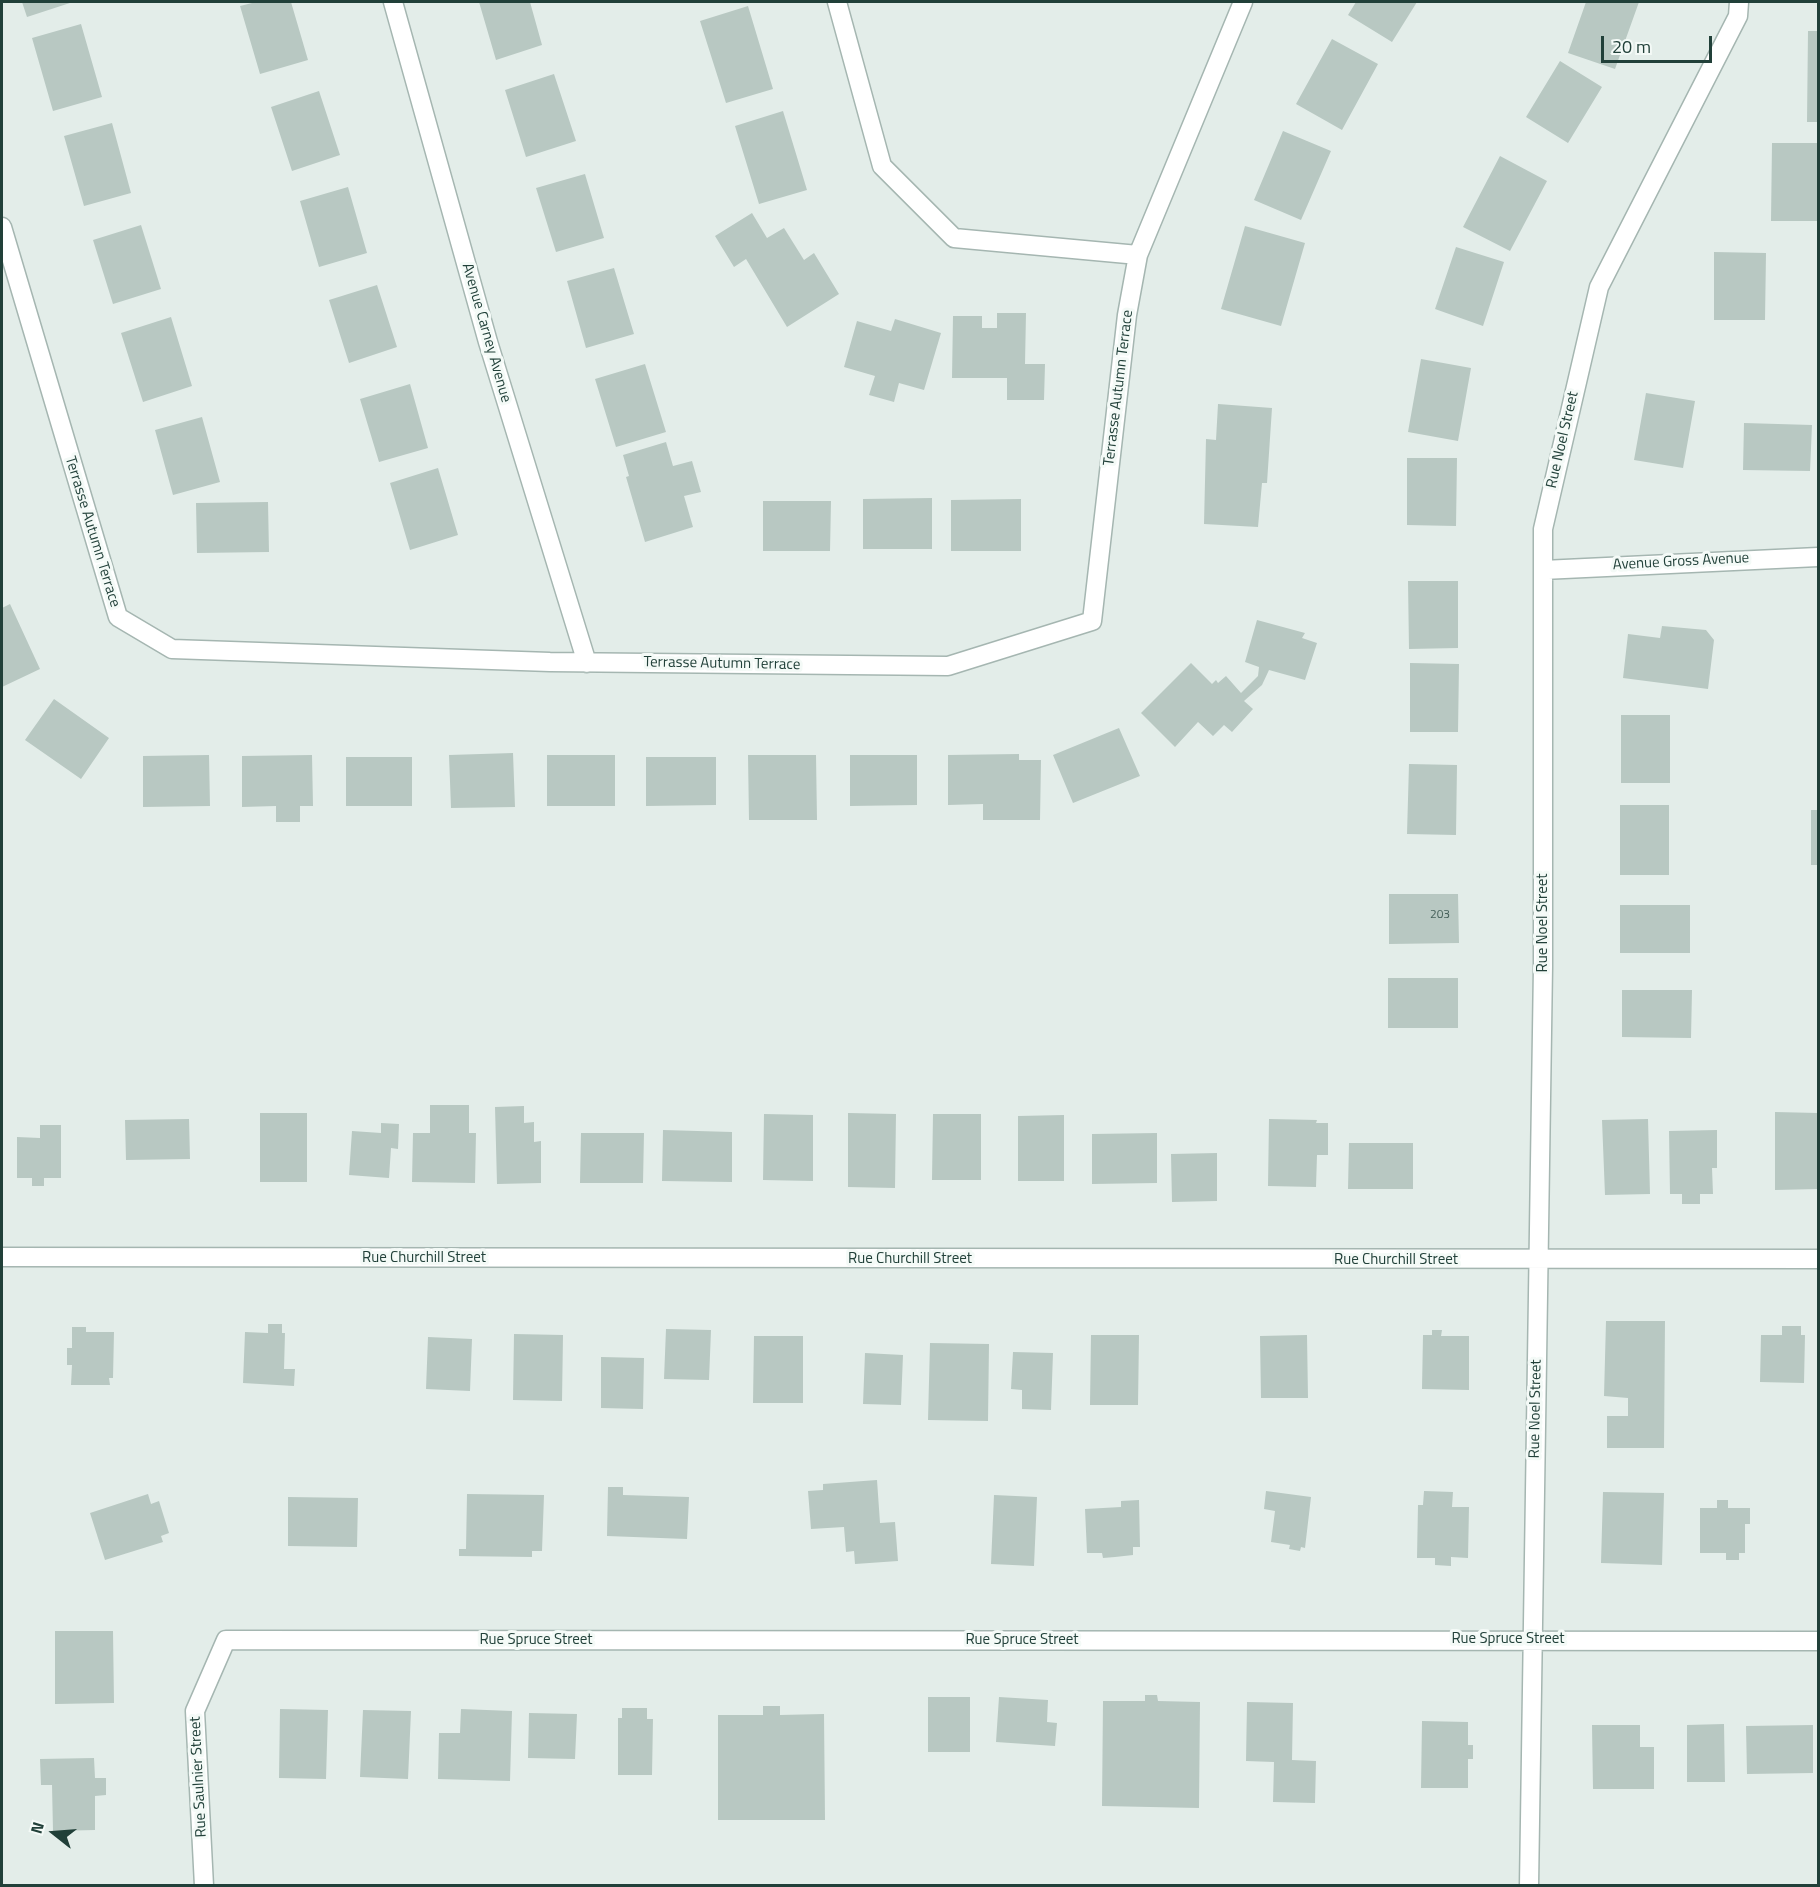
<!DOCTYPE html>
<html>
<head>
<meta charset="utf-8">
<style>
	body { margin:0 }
	#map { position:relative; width:1820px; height:1887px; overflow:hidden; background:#e3ede9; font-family:"Titillium Web",sans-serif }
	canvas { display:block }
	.frame { position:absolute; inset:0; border:3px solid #214039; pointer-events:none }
	.north { position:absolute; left:24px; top:1803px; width:60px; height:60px; -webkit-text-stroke:4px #f4faf7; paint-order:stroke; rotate:287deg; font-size:16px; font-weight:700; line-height:24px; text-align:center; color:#214039 }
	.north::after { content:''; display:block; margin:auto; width:21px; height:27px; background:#214039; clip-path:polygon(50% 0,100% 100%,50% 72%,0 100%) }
	.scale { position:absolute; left:1601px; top:36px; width:111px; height:27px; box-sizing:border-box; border:3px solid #214039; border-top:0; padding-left:8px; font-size:18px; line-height:21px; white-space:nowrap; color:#214039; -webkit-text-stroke:4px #f4faf7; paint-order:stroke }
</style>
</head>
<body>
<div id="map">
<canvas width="1820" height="1887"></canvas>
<div class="frame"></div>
<div class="north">N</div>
<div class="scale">20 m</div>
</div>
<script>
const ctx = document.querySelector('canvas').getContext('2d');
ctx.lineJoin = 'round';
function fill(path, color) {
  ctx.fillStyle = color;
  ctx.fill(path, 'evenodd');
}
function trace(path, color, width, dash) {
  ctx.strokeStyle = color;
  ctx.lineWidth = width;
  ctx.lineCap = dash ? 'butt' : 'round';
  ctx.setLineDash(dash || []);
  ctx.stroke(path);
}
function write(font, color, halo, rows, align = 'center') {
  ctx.font = font + ' "Titillium Web",sans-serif';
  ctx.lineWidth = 6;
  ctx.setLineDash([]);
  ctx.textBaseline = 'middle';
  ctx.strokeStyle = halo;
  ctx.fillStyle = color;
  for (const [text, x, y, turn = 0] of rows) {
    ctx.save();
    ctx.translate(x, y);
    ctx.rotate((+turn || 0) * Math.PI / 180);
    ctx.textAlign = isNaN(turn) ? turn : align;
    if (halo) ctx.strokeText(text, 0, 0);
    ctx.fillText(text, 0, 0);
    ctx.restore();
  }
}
fill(new Path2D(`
	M 22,2 L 73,2 L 27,17 Z
	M 256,2 L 291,2 L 308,60 L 260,74 L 240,6 Z
	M 479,2 L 530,2 L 542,45 L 496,60 Z
	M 1356,2 L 1417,2 L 1392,42 L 1348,15 Z
	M 1586,2 L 1639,2 L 1615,69 L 1568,53 Z
	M 748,6 L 773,89 L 726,103 L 700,21 Z
	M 81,24 L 102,97 L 53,111 L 32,38 Z
	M 1808,31 L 1818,31 L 1818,122 L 1807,122 Z
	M 1332,39 L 1378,64 L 1342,130 L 1296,104 Z
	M 1560,61 L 1602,87 L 1568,143 L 1526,117 Z
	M 554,74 L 576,141 L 526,157 L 505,90 Z
	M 319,91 L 340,155 L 292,171 L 271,107 Z
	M 783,111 L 807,190 L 759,204 L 735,126 Z
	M 112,123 L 131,193 L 84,206 L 64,136 Z
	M 1283,131 L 1331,151 L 1301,220 L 1254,200 Z
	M 1772,143 L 1818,143 L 1818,221 L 1771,221 Z
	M 1500,156 L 1547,181 L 1510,251 L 1463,227 Z
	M 585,174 L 604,238 L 556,252 L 536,188 Z
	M 348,187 L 367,253 L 319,267 L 300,201 Z
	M 752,213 L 767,238 L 784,228 L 804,260 L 814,253 L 839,294 L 787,327 L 746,259 L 734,267 L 715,236 Z
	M 141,225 L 161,289 L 113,304 L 93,240 Z
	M 1245,226 L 1305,243 L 1281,326 L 1221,309 Z
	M 1456,247 L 1504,262 L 1483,326 L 1435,309 Z
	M 1714,252 L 1766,253 L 1765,320 L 1714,320 Z
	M 614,268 L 634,334 L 586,348 L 567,281 Z
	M 377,285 L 397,347 L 349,363 L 329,300 Z
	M 997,313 L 1026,313 L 1025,364 L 1045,364 L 1044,400 L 1007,400 L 1007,378 L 952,378 L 953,316 L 982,316 L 982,328 L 997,328 Z
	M 171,317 L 192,386 L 143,402 L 121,333 Z
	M 895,319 L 941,333 L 924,390 L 899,383 L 894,402 L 869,395 L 875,376 L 844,367 L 857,321 L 891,331 Z
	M 1421,359 L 1471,368 L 1458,441 L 1408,432 Z
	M 645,364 L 666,432 L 616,447 L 595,379 Z
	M 410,384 L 428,448 L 379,462 L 360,399 Z
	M 1646,393 L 1695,401 L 1683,468 L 1634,460 Z
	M 1218,404 L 1272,408 L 1267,483 L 1262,483 L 1258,527 L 1204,524 L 1206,439 L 1216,440 Z
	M 202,417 L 220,482 L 173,495 L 155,430 Z
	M 1744,423 L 1812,425 L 1810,471 L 1743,470 Z
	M 666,442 L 673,466 L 692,461 L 701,492 L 684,496 L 693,527 L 645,542 L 626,477 L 629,476 L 623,455 Z
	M 1407,458 L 1457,458 L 1456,526 L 1407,525 Z
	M 438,468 L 458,535 L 410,550 L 390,483 Z
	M 932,498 L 932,549 L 863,549 L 863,499 Z
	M 1021,499 L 1021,551 L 951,551 L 951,500 Z
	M 763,501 L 831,501 L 830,551 L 763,551 Z
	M 268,502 L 269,552 L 197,553 L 196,503 Z
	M 1408,581 L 1458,581 L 1458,648 L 1409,649 Z
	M 10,604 L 40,669 L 2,687 L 2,608 Z
	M 1257,620 L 1305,633 L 1302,638 L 1317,643 L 1305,680 L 1269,670 L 1262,685 L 1244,701 L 1253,709 L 1232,732 L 1224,725 L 1213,736 L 1198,722 L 1175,747 L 1141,713 L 1191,663 L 1212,684 L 1216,680 L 1218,683 L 1226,676 L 1241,693 L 1258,676 L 1259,667 L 1245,662 Z
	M 1662,626 L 1706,630 L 1714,640 L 1708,689 L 1623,678 L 1628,634 L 1660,638 Z
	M 1410,663 L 1459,664 L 1458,732 L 1410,732 Z
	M 54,699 L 109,738 L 81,779 L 25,740 Z
	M 1621,715 L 1670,715 L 1670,783 L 1621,783 Z
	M 1119,728 L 1140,776 L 1073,803 L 1053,755 Z
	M 513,753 L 515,807 L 451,808 L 449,755 Z
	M 1019,754 L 1019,760 L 1041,760 L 1040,820 L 983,820 L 983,804 L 948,805 L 948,755 Z
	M 209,755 L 210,806 L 143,807 L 143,756 Z
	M 312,755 L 313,806 L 300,806 L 300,822 L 276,822 L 276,806 L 242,807 L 242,756 Z
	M 547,755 L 615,755 L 615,806 L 547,806 Z
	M 748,755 L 816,755 L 817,820 L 749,820 Z
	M 850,755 L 917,755 L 917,805 L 850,806 Z
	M 346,757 L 412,757 L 412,806 L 346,806 Z
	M 646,757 L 716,757 L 716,805 L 646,806 Z
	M 1409,764 L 1457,765 L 1456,835 L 1407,834 Z
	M 1620,805 L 1669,805 L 1669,875 L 1620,875 Z
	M 1811,810 L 1818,810 L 1818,865 L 1811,865 Z
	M 1389,894 L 1458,894 L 1459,943 L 1389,944 Z
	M 1620,905 L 1690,905 L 1690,953 L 1620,953 Z
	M 1388,978 L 1458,978 L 1458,1028 L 1388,1028 Z
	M 1622,990 L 1692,990 L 1691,1038 L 1622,1037 Z
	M 430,1105 L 469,1105 L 469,1133 L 476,1133 L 475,1183 L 412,1182 L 413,1133 L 430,1133 Z
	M 524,1106 L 524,1123 L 534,1122 L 534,1142 L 541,1141 L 541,1183 L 497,1184 L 495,1107 Z
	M 1775,1112 L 1818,1113 L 1818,1189 L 1775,1190 Z
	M 260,1113 L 307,1113 L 307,1182 L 260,1182 Z
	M 848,1113 L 896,1114 L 895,1188 L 848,1187 Z
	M 764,1114 L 813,1115 L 813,1181 L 763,1180 Z
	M 933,1114 L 981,1114 L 981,1180 L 932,1180 Z
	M 1064,1115 L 1064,1181 L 1018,1181 L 1018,1116 Z
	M 189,1119 L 190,1159 L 126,1160 L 125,1120 Z
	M 1269,1119 L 1317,1120 L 1316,1123 L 1328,1123 L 1328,1155 L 1317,1155 L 1316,1187 L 1268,1186 Z
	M 1648,1119 L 1650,1194 L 1605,1195 L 1602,1120 Z
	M 381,1123 L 399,1124 L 398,1149 L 391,1148 L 389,1178 L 349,1175 L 352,1131 L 381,1133 Z
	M 40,1125 L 61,1125 L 61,1178 L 44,1178 L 44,1186 L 32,1186 L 32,1178 L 17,1178 L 17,1137 L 40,1138 Z
	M 663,1130 L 732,1132 L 732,1182 L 662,1181 Z
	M 1717,1130 L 1717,1168 L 1712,1168 L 1713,1194 L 1700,1194 L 1700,1204 L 1682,1204 L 1682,1194 L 1670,1194 L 1669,1131 Z
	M 581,1133 L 644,1133 L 643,1183 L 580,1183 Z
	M 1157,1133 L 1157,1183 L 1092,1184 L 1092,1134 Z
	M 1349,1143 L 1413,1143 L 1413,1189 L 1348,1189 Z
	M 1217,1153 L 1217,1201 L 1172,1202 L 1171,1154 Z
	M 1606,1321 L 1665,1321 L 1664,1448 L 1607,1448 L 1607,1416 L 1628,1416 L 1628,1398 L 1604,1396 Z
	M 268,1324 L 282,1324 L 282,1333 L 285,1333 L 284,1369 L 295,1369 L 294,1386 L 243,1383 L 245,1332 L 268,1333 Z
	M 1782,1326 L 1801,1326 L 1801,1335 L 1805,1335 L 1804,1383 L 1760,1382 L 1761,1335 L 1782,1335 Z
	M 72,1327 L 86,1327 L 86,1332 L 114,1332 L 113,1378 L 109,1378 L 110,1385 L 71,1385 L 72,1365 L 67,1365 L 67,1348 L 72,1348 Z
	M 666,1329 L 711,1330 L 709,1380 L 664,1379 Z
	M 1432,1330 L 1442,1330 L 1441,1336 L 1469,1336 L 1469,1390 L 1422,1389 L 1423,1335 L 1432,1335 Z
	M 514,1334 L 563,1335 L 562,1401 L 513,1400 Z
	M 1091,1335 L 1139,1335 L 1138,1405 L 1090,1405 Z
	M 1307,1335 L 1308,1398 L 1261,1398 L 1260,1336 Z
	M 754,1336 L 803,1336 L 803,1403 L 753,1403 Z
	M 428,1337 L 472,1339 L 470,1391 L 426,1389 Z
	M 930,1343 L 989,1344 L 988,1421 L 928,1420 Z
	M 1013,1352 L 1053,1353 L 1051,1410 L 1022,1409 L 1022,1390 L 1011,1389 Z
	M 865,1353 L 903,1355 L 901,1405 L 863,1404 Z
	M 601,1357 L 644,1358 L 643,1409 L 601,1408 Z
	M 877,1480 L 880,1523 L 895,1522 L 898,1561 L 855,1564 L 854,1551 L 846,1552 L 844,1527 L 811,1529 L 808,1491 L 823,1490 L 823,1484 Z
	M 608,1487 L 623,1487 L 623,1495 L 689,1497 L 687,1539 L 607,1536 Z
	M 1266,1491 L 1311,1497 L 1305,1548 L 1301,1547 L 1300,1551 L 1289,1549 L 1290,1545 L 1271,1542 L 1275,1511 L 1264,1509 Z
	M 1424,1491 L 1453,1492 L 1452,1507 L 1469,1507 L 1468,1558 L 1451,1557 L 1451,1566 L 1435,1565 L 1435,1558 L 1417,1558 L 1418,1505 L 1423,1505 Z
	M 1603,1492 L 1664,1493 L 1662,1565 L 1601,1563 Z
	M 148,1494 L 151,1504 L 159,1501 L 169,1533 L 161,1536 L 163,1542 L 105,1560 L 90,1513 Z
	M 467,1494 L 544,1495 L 542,1551 L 532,1551 L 532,1557 L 459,1556 L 459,1549 L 466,1549 Z
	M 994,1495 L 1037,1497 L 1034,1566 L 991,1564 Z
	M 288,1497 L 358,1498 L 357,1547 L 288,1546 Z
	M 1139,1500 L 1140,1547 L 1133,1547 L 1133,1555 L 1115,1557 L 1103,1558 L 1102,1553 L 1087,1553 L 1085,1509 L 1121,1507 L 1121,1501 Z
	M 1717,1500 L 1728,1500 L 1728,1508 L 1750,1508 L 1750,1524 L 1745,1524 L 1745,1553 L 1739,1553 L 1739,1560 L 1726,1560 L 1726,1553 L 1700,1553 L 1700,1508 L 1717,1508 Z
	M 55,1631 L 113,1631 L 114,1703 L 55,1704 Z
	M 1145,1695 L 1157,1695 L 1158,1701 L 1200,1702 L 1199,1808 L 1102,1806 L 1103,1701 L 1145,1701 Z
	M 928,1697 L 970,1697 L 970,1752 L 928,1752 Z
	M 999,1697 L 1048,1700 L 1047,1722 L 1057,1723 L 1055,1746 L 996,1742 Z
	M 1247,1702 L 1293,1703 L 1292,1760 L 1316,1761 L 1315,1803 L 1273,1802 L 1274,1762 L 1246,1761 Z
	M 763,1706 L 780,1706 L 780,1715 L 824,1714 L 825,1820 L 718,1820 L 718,1715 L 763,1715 Z
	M 622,1708 L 647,1708 L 647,1719 L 653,1719 L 652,1775 L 618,1775 L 618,1718 L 622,1718 Z
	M 280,1709 L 328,1710 L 326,1779 L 279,1778 Z
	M 461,1709 L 512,1711 L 510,1781 L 438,1779 L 439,1733 L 460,1733 Z
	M 363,1710 L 411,1711 L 408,1779 L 360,1777 Z
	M 529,1713 L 577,1714 L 575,1759 L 528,1758 Z
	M 1422,1721 L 1468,1722 L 1468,1745 L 1473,1745 L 1473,1759 L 1468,1759 L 1468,1788 L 1421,1788 Z
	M 1724,1724 L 1725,1782 L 1687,1782 L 1687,1725 Z
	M 1592,1725 L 1640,1725 L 1640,1747 L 1654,1747 L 1654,1789 L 1593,1789 Z
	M 1813,1725 L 1813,1773 L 1747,1774 L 1746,1726 Z
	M 94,1758 L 95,1778 L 106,1778 L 106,1795 L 95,1796 L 95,1830 L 53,1831 L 52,1785 L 41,1785 L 40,1759 Z`), '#b8c8c2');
const street = new Path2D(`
	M 393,2 L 488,342 L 587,663
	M 837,2 L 882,166 L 954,238 L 1138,255
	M 2,227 L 118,617 L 172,649 L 550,662 L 948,666 L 1092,621 L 1127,315 L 1138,255 L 1243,2
	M 1543,570 L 1818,557
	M 2,1257 L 1818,1259
	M 204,1886 L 195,1711 L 226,1640 L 1818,1641
	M 1529,1886 L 1543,966 L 1543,529 L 1599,287 L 1738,16 L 1739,2`);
trace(street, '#a5b6b1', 21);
trace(street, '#fff', 18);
write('12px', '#47625b', null, [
	["203",1440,915]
]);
write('15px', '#214039', '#f4faf7', [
	["Avenue Carney Avenue",486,333,74],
	["Terrasse Autumn Terrace",1119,388,-83],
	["Rue Noel Street",1563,440,-77],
	["Terrasse Autumn Terrace",92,532,73],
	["Avenue Gross Avenue",1681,562,-3],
	["Terrasse Autumn Terrace",722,664,1],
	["Rue Noel Street",1543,923,-90],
	["Rue Churchill Street",424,1258],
	["Rue Churchill Street",910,1259],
	["Rue Churchill Street",1396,1260],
	["Rue Noel Street",1536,1409,-89],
	["Rue Spruce Street",1508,1639],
	["Rue Spruce Street",536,1640],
	["Rue Spruce Street",1022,1640],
	["Rue Saulnier Street",199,1777,-93]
]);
</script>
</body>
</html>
